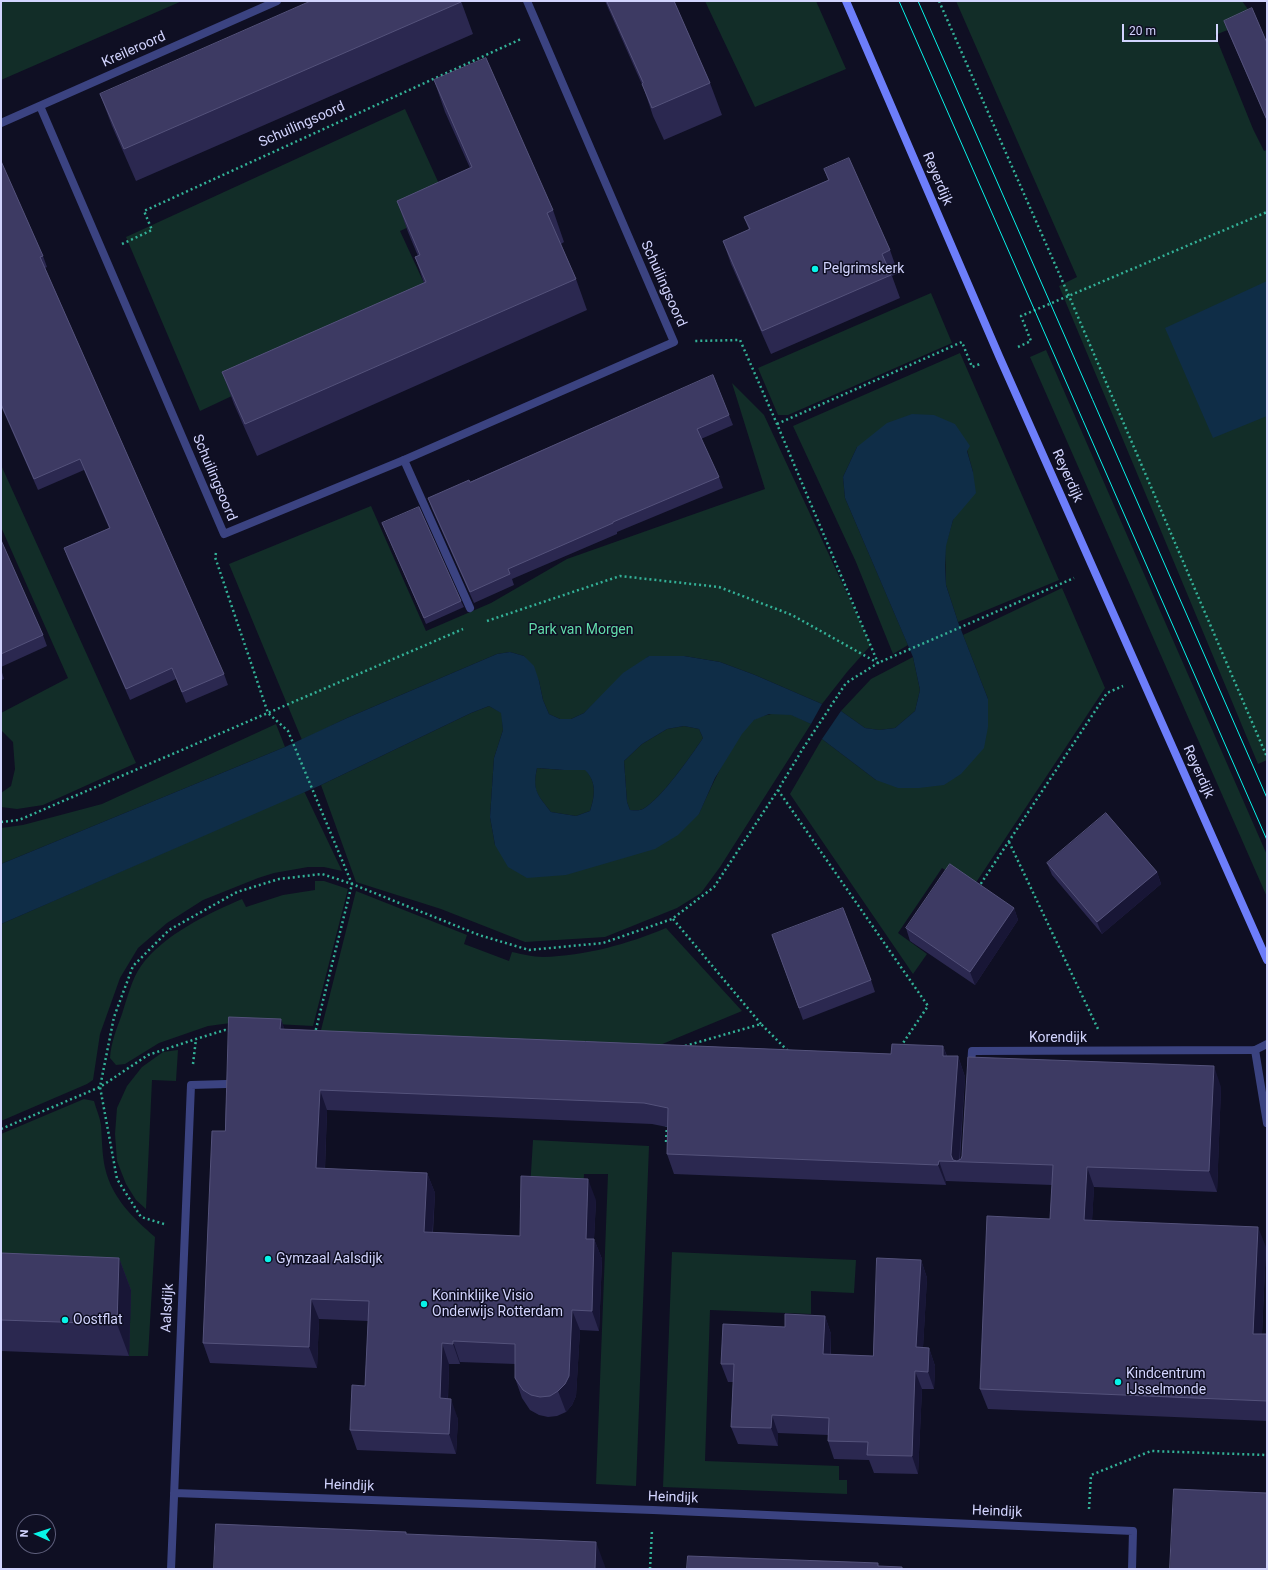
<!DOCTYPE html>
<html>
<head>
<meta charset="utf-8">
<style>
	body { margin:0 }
	#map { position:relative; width:1268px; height:1570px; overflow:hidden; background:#0f0f23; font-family:Roboto,sans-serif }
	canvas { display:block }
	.frame { position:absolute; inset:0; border:2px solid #d2d4fe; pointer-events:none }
	.north { position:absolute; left:16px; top:1514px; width:40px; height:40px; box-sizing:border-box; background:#0f0f23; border:1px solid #5d5e7b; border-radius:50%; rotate:273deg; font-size:11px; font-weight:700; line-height:16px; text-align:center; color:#d2d4fe }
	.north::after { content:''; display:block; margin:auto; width:14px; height:18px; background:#08f4e8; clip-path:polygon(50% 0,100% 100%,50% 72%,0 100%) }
	.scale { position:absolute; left:1122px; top:24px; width:96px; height:18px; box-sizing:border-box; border:2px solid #d2d4fe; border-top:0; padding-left:5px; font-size:12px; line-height:14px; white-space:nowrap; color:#d2d4fe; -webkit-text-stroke:3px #0f0f23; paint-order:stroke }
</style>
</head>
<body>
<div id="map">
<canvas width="1268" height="1570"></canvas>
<div class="frame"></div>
<div class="north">N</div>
<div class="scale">20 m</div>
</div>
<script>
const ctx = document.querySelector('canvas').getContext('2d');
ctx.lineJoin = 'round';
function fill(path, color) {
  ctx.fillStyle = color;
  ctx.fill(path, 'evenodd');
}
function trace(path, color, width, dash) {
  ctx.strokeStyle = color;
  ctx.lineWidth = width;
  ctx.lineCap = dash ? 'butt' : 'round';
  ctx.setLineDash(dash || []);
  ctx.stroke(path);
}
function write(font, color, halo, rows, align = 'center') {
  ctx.font = font + ' Roboto,sans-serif';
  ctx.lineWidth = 3;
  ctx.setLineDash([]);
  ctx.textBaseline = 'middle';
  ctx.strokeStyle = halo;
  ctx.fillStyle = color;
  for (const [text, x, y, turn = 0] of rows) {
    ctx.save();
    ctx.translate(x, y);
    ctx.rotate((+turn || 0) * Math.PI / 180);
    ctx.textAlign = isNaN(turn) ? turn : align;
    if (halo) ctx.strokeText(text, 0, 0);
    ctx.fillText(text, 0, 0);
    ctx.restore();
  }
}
fill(new Path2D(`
	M 1,1 L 182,1 L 1,80 Z
	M 705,1 L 816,1 L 846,69 L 755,107 Z
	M 956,1 L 1242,1 L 1255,19 L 1215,35 L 1253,129 L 1264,151 L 1267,150 L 1267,760 L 1258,764 L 1059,286 L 1077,277 Z
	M 405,109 L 450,208 L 400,231 L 424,283 L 449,294 L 200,411 L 126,237 Z
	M 931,293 L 952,343 L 788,415 L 778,415 L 758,368 Z
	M 1046,350 L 1267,855 L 1267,897 L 1030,357 Z
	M 960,353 L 1059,580 L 958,622 L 946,585 L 945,547 L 953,520 L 973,472 L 967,450 L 857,447 L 843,477 L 845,498 L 908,645 L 893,654 L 856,562 L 793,426 Z
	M 732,383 L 764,415 L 871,645 L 847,672 L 822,704 L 755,675 L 720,662 L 684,656 L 649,656 L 603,695 L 584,713 L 571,719 L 560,719 L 549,714 L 543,700 L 539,681 L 524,656 L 510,652 L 497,654 L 347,718 L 302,740 L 229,564 L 371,506 L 426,631 L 491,603 L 567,559 L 765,489 Z
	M 1,465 L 136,763 L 43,805 L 17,809 L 1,807 L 1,793 L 11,786 L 15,769 L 13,742 L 1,730 L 1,713 L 68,678 L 1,527 Z
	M 1062,588 L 1105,688 L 973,887 L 942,868 L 898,933 L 927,954 L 913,974 L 790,794 L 822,739 L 876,780 L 988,699 L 963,635 Z
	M 913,657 L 920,690 L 915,711 L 895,728 L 879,730 L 865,728 L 841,711 L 871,679 Z
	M 489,706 L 502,713 L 503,730 L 494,758 L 490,817 L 495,845 L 699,814 C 708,794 737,729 755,719 C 765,714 781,712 792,715 C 798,717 805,721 811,724 L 720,867 L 701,893 L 677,908 L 605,937 L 525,942 L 441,909 L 356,882 L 321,785 L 471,713 Z
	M 276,724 L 285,747 L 1,864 L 1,828 L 23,825 L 102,804 Z
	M 684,726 L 699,729 L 703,738 C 691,756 661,799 643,809 C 639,811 634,810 630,810 L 627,802 L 624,761 L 642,744 L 667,729 Z
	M 537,768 L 564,770 L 585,769 C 597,782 595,796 590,811 L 576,816 L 551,812 C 537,794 532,791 537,768 Z
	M 304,791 L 342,871 L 324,867 L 308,867 L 274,873 L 258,878 L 203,900 L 167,923 L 138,948 L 120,978 L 100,1034 L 93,1080 L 87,1084 L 1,1121 L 1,924 Z
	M 315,881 L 324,881 L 348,889 L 313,1026 L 238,1022 L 208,1026 L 159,1043 L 125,1064 L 116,1065 L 110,1058 C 111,1042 117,1028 122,1014 C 127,999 132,978 141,966 C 163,935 209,913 242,899 L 246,907 L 283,895 L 315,890 Z
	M 356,891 L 467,935 L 464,944 L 509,961 L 512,952 C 522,954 533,957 543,957 C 585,956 628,944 666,928 L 742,1011 L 631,1057 L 316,1050 Z
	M 178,1050 L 176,1081 L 152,1080 L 146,1209 L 136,1200 L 126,1184 L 117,1161 L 115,1134 L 117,1108 L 127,1086 L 142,1067 L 163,1052 Z
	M 84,1099 L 94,1101 C 96,1109 100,1117 101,1125 C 102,1139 102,1154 105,1168 C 112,1198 133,1218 155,1237 L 148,1356 L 129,1356 L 131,1290 L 1,1285 L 1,1134 Z
	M 533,1140 L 649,1146 L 636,1486 L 596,1484 L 608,1174 L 584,1174 L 583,1191 L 530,1189 Z
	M 672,1252 L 856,1260 L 854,1293 L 811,1291 L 811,1314 L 710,1310 L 705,1461 L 839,1466 L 839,1480 L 847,1480 L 847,1494 L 663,1487 Z`), '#122d28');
fill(new Path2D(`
	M 1267,281 L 1267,416 L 1213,438 L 1165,328 Z
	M 912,414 L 934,415 L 955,424 L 970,446 L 967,451 L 973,472 L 976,493 L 953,520 L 946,546 L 945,565 L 946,585 L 958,622 L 988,699 L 988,727 L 984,748 L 961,774 L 944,785 L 919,788 L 898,788 L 876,780 L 822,739 L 841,711 L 865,728 L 879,730 L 895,728 L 915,711 L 920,690 L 913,657 L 845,498 L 843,477 L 857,447 L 887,423 Z
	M 510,652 L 524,656 L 534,666 L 539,681 L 543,700 L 549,714 L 560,719 L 571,719 L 584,713 L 623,673 L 649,656 L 684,656 L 720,662 L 755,675 L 822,704 L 811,724 L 791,715 L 769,714 L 754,720 L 742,734 L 715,778 L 699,814 L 678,835 L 655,849 L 566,875 L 527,878 L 508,867 L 495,845 L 490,817 L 494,758 L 503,730 L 501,713 L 489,706 L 471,713 L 321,785 L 1,924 L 1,864 L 285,747 L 347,718 L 497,654 ZM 684,726 L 699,729 L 703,738 C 691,756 661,799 643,809 C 639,811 634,810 630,810 L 627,802 L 624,761 L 642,744 L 667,729 ZM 537,768 L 564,770 L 585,770 C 597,782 595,796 590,811 L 576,816 L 551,812 C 538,795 532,791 537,768 Z`), '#0f2d47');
trace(new Path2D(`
	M 939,1 L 1069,296 L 1267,757
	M 122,244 L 152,230 L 144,211 L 521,39
	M 1018,347 L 1031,341 L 1021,316 L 1267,212
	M 777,424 L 962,342 L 972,367 L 980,364
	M 216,553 L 215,557 L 268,713 L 288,731 L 352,884 L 315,1033
	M 487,621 L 620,576 L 719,587 L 792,615 L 878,663 L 1074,578
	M 778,790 L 928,1006 L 901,1046
	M 1,822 L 19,820 L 463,629
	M 1009,842 L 1098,1029
	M 978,888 L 1107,693 L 1123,686
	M 673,919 L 761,1024
	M 685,1046 L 761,1024 L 788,1051
	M 193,1064 L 196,1039
	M 1,1129 L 100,1087 L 148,1055 L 196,1039 L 225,1030 L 231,1031
	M 666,1142 L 667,1124
	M 164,1224 L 141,1217 L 117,1179 L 100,1087 L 114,1017 L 133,966 L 169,930 L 237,892 L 279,879 L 322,874 L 352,884 L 479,935 L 529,950 L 603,943 L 672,919 L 714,887 L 778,790 L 802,750 L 846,683 L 878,663 L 777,424 L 740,340 L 694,341
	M 1089,1509 L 1091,1475 L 1151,1451 L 1267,1455
	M 650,1569 L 652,1530`), '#33b197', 2.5, [2, 3]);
trace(new Path2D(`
	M 404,460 L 470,608
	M 1255,1050 L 1267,1123`), '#3b4381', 8);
trace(new Path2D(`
	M 40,106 L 224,534 L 404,460 L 674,342 L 527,1
	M 1,123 L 277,1
	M 971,1066 L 972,1051 L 1255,1050 L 1267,1044
	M 174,1493 L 653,1510 L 1133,1531 L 1132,1569
	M 171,1569 L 191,1085 L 227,1084`), '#3b4381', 8);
trace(new Path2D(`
	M 846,1 L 999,356 L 1267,960`), '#6d7efa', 8);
trace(new Path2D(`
	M 899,1 L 1267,840
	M 918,1 L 1267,798`), '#08f4e8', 1);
fill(new Path2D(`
	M 461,1 L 473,34 L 136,181 L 112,126 L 100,94 Z
	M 605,1 L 674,1 L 710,83 L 722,115 L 664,140 L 653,116 L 644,89 Z
	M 1224,21 L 1267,43 L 1267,121 L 1226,27 Z
	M 434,80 L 553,210 L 564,242 L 561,244 L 576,279 L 587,310 L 257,456 L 234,404 L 222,372 L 424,283 L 415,257 L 418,256 L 408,232 L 397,201 L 470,168 L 445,112 Z
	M 1,161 L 43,256 L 47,267 L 45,268 L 224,674 L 228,685 L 186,703 L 176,679 L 130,700 L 68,559 L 64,548 L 109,528 L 84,470 L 38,490 L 1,406 Z
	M 824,169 L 890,250 L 898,273 L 892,276 L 900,298 L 771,354 L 731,264 L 723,241 L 749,230 L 744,217 L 828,180 Z
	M 729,415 L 733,425 L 701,439 L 719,477 L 723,488 L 617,532 L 617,534 L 512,579 L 514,585 L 474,603 L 432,509 L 428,498 L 470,482 Z
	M 382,523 L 461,601 L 464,607 L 426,624 Z
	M 1,540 L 43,635 L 47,646 L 1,667 Z
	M 1,669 L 4,679 L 1,680 Z
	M 1047,863 L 1157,872 L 1161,884 L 1102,934 L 1052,875 Z
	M 1014,908 L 1018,920 L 975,985 L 910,941 L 906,928 Z
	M 772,935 L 871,980 L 875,992 L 803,1020 Z
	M 281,1019 L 284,1029 L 891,1054 L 943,1046 L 947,1056 L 958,1056 L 965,1077 L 960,1160 L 1221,1087 L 1217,1192 L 1094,1187 L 1092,1220 L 1266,1247 L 1262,1334 L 1267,1334 L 1267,1421 L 988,1409 L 980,1389 L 1050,1219 L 1052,1185 L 946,1181 L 946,1185 L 674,1174 L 667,1154 L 667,1127 L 652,1124 L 327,1110 L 325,1169 L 427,1173 L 435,1193 L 433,1232 L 520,1236 L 596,1200 L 594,1239 L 602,1259 L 599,1331 L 580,1330 L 576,1396 L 572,1405 L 566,1412 L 557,1416 L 548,1417 L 539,1415 L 530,1410 L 522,1398 L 515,1378 L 515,1364 L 460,1362 L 460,1364 L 449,1364 L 448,1399 L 458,1419 L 456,1454 L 357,1450 L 350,1430 L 365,1386 L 368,1321 L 319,1319 L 317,1368 L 210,1363 L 203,1343 L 225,1131 Z
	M 1,1253 L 119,1258 L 131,1290 L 129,1356 L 1,1351 Z
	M 921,1260 L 927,1278 L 923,1347 L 929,1348 L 935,1366 L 934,1389 L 922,1389 L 918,1474 L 874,1473 L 869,1460 L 834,1459 L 828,1441 L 828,1435 L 778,1433 L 778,1446 L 738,1444 L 731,1427 L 733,1382 L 728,1382 L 721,1364 L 785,1327 L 825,1316 L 831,1334 L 831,1354 L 873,1356 Z`), '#2b2850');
fill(new Path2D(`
	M 1157,872 L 1161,884 L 1102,934 L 1097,922 Z
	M 1014,908 L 1018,920 L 975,985 L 970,972 Z
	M 281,1019 L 288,1039 L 280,1029 Z
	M 943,1046 L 950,1066 L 943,1056 Z
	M 958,1056 L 965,1077 L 959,1162 L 953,1161 L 951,1155 Z
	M 1214,1066 L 1221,1087 L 1217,1192 L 1209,1171 Z
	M 320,1090 L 327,1110 L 324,1188 L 316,1168 Z
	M 939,1161 L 946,1181 L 946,1185 L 938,1165 Z
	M 1087,1167 L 1094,1187 L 1091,1240 L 1084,1220 Z
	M 427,1173 L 435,1193 L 431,1252 L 424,1232 Z
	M 588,1179 L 596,1200 L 594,1239 L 602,1259 L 599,1331 L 592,1311 L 586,1239 Z
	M 1258,1227 L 1266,1247 L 1261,1354 L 1253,1334 Z
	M 119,1258 L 131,1290 L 129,1356 L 117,1324 Z
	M 921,1260 L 927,1278 L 922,1365 L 916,1347 Z
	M 311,1299 L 319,1319 L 317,1368 L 309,1347 Z
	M 572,1310 L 580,1330 L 576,1396 L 572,1405 L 566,1412 L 558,1391 Z
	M 825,1316 L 831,1334 L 830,1371 L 823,1354 Z
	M 453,1341 L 460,1362 L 460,1364 L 453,1344 Z
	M 442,1343 L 449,1364 L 447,1418 L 440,1398 Z
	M 929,1348 L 935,1366 L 934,1389 L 928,1372 Z
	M 915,1371 L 922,1389 L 918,1474 L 912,1456 Z
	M 451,1399 L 458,1419 L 456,1454 L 449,1434 Z
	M 772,1415 L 778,1433 L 778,1446 L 771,1428 Z
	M 596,1542 L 606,1569 L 595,1569 Z`), '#181636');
const building = new Path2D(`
	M 311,1 L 461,1 L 461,2 L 124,149 L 100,94 Z
	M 607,1 L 674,1 L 710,83 L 652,108 L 642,84 L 643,83 Z
	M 1252,8 L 1267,43 L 1267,120 L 1224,21 Z
	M 486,58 L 553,210 L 547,213 L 576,279 L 245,424 L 222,372 L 426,282 L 415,257 L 420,255 L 397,201 L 472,167 L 434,80 Z
	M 849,158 L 890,250 L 882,254 L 891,275 L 762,331 L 723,241 L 750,229 L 744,217 L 829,180 L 824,169 Z
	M 1,161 L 43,256 L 40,257 L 224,674 L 182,692 L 172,668 L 126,689 L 64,548 L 110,528 L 80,459 L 34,479 L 1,404 Z
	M 713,375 L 729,415 L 697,429 L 719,477 L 613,522 L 613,523 L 508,569 L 510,574 L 470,592 L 428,498 L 469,480 L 470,482 Z
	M 419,507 L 461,601 L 424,618 L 382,523 Z
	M 1,540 L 43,635 L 1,654 Z
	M 1106,813 L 1157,872 L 1097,922 L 1047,863 Z
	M 950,864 L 1014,908 L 970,972 L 906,928 Z
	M 843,908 L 871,980 L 799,1008 L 772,935 Z
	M 229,1017 L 281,1019 L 280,1029 L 891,1054 L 892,1044 L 943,1046 L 943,1056 L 958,1056 L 951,1155 L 953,1160 L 957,1161 L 961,1159 L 962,1156 L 968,1057 L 1214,1066 L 1209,1171 L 1087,1167 L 1084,1220 L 1258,1227 L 1253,1334 L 1267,1334 L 1267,1401 L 980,1389 L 987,1216 L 1050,1219 L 1053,1165 L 939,1161 L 938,1165 L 667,1154 L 668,1108 L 644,1103 L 320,1090 L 316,1168 L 427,1173 L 424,1232 L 520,1236 L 521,1176 L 588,1179 L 586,1239 L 594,1239 L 592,1311 L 572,1310 L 569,1376 L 565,1384 L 558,1391 L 550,1396 L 540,1397 L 531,1395 L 523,1390 L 515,1378 L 515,1344 L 453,1341 L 453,1344 L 442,1343 L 440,1398 L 451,1399 L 449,1434 L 350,1430 L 352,1385 L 365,1386 L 369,1301 L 311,1299 L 309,1347 L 203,1343 L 212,1131 L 225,1131 Z
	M 1,1253 L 119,1258 L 117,1324 L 1,1320 Z
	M 877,1258 L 921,1260 L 916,1347 L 929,1348 L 928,1372 L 915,1371 L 912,1456 L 867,1455 L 868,1442 L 828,1441 L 829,1418 L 772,1415 L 771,1428 L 731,1427 L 734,1364 L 721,1364 L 723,1324 L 785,1327 L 785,1314 L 825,1316 L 823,1354 L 873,1356 Z
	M 1174,1489 L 1267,1493 L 1267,1569 L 1170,1569 Z
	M 216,1524 L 406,1532 L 406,1534 L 596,1542 L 595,1569 L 214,1569 Z
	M 688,1556 L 878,1563 L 878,1566 L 902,1567 L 902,1569 L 687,1569 Z`);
fill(building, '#3d3a63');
trace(building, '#54527b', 1);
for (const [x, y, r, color] of [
	[815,269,4,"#08f4e8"],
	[268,1259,4,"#08f4e8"],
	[424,1304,4,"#08f4e8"],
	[65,1320,4,"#08f4e8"],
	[1118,1382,4,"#08f4e8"]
]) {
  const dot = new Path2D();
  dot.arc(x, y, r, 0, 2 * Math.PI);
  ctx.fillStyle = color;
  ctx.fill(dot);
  trace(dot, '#0f0f23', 1.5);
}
write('14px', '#d2d4fe', '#0f0f23', [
	["Kreileroord",134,50,-24],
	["Schuilingsoord",302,125,-24],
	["Reyerdijk",937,179,67],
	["Schuilingsoord",663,284,66],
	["Reyerdijk",1067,476,66],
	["Schuilingsoord",214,478,67],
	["Reyerdijk",1198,772,66],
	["Korendijk",1058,1038],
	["Aalsdijk",168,1308,-87],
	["Heindijk",349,1486,2],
	["Heindijk",673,1498,2],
	["Heindijk",997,1512,2]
]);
write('14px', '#d2d4fe', '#0f0f23', [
	["Pelgrimskerk",823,269],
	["Gymzaal Aalsdijk",276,1259],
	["Koninklijke Visio",432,1296],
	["Onderwijs Rotterdam",432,1312],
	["Oostflat",73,1320],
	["Kindcentrum",1126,1374],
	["IJsselmonde",1126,1390]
], 'left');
write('14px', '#61dbaa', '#0f0f23', [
	["Park van Morgen",581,630]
]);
</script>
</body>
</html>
